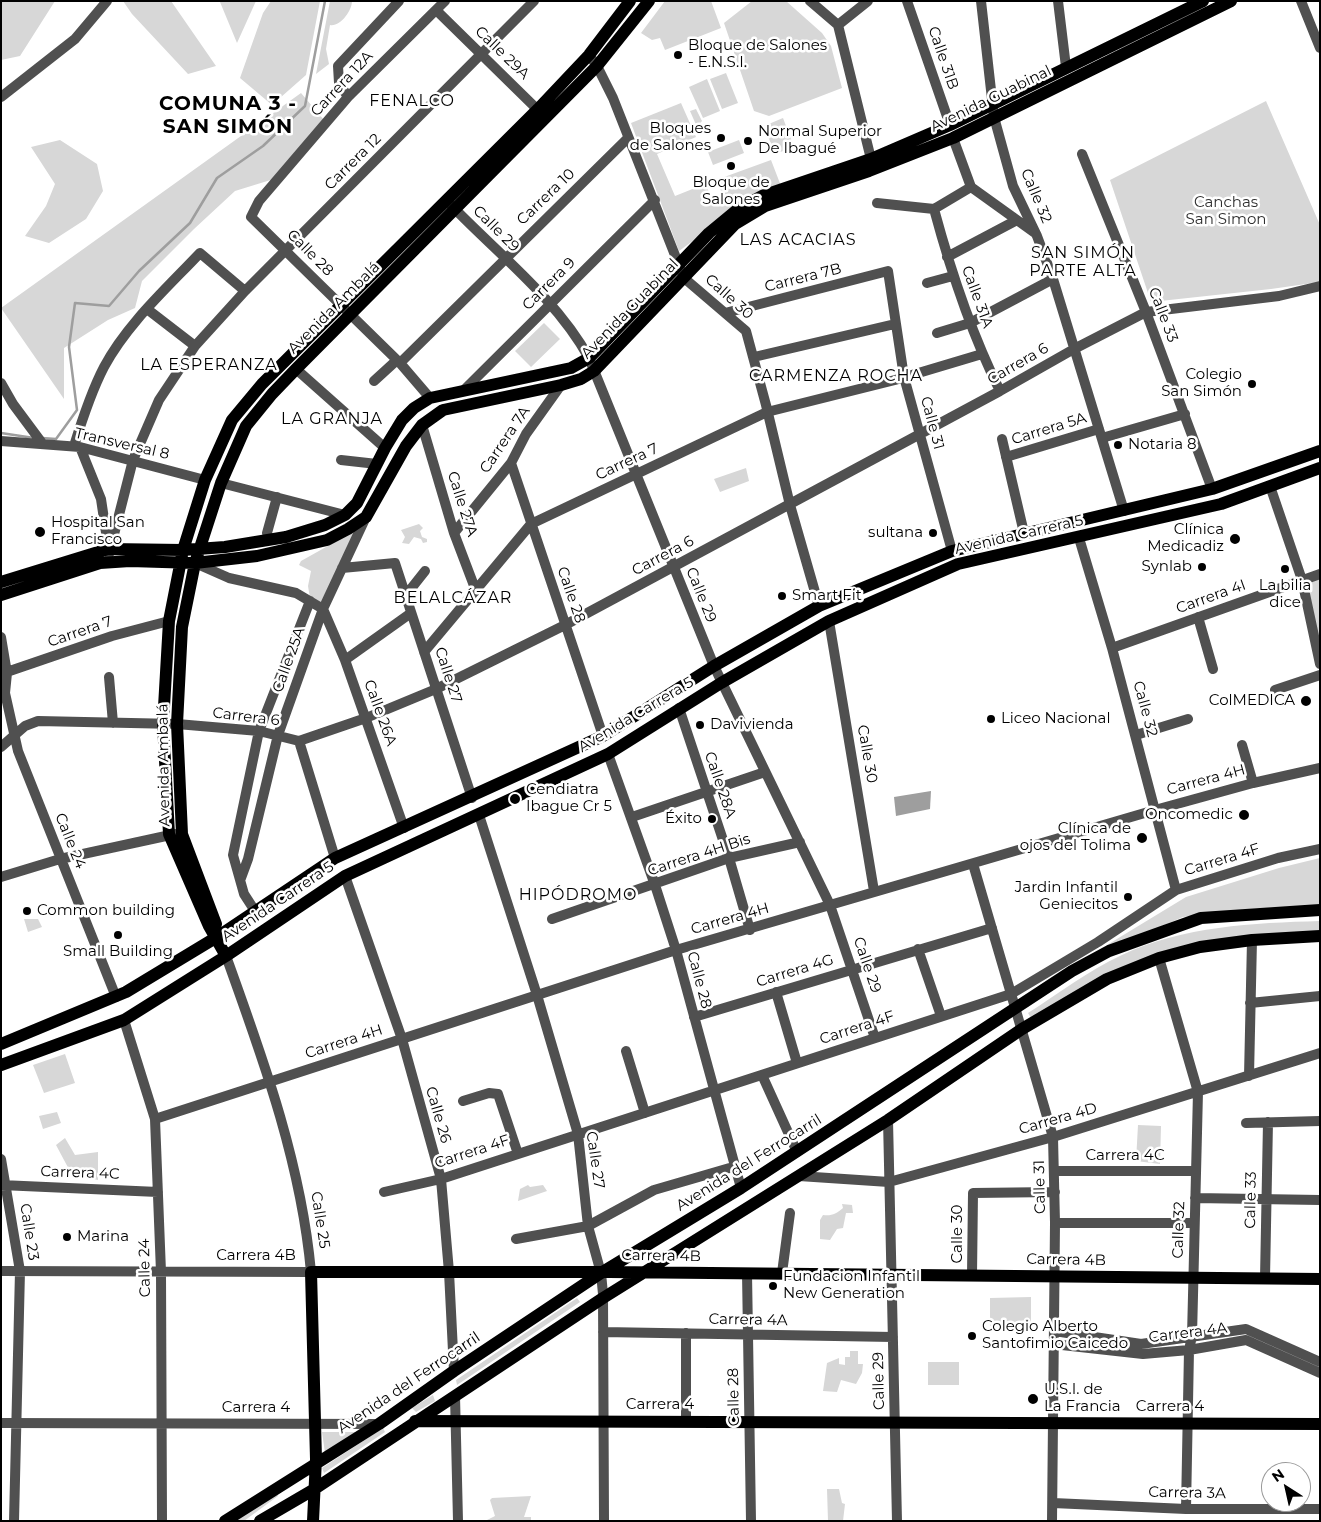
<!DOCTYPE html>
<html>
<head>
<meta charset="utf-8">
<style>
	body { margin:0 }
	#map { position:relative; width:1321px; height:1522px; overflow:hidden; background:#fff; font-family:Montserrat,sans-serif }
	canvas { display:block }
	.frame { position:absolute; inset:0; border:2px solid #000; pointer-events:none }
	.north { position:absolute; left:1261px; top:1462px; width:50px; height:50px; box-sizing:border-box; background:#fff; border:1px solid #999; border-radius:50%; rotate:325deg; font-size:14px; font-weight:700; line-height:20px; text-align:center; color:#000 }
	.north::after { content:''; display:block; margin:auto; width:18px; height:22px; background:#000; clip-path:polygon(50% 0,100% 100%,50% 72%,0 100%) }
</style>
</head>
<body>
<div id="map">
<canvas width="1321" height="1522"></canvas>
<div class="frame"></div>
<div class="north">N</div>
</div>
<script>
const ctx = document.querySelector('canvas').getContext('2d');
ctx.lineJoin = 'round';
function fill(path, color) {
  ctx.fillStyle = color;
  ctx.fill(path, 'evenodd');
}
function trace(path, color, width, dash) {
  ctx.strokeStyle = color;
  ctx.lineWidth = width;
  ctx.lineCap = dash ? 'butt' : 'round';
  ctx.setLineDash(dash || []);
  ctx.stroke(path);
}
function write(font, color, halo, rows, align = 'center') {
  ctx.font = font + ' Montserrat,sans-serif';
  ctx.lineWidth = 5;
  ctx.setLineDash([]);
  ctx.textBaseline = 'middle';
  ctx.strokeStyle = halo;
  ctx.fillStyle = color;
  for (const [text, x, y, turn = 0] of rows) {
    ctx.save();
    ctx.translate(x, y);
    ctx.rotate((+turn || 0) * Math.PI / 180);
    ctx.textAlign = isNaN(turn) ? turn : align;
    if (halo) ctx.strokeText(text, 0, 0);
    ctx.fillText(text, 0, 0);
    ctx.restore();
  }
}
fill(new Path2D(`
	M 1,1 L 55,1 L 20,56 L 1,60 Z
	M 123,1 L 171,1 L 216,66 L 188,74 L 132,14 Z
	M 220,1 L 256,1 L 237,43 L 220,2 Z
	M 271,1 L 320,1 L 306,75 L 272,105 L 240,78 L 263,13 Z
	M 330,1 L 352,1 C 352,11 340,27 330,25 L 326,49 L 329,64 L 316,74 Z
	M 665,1 L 711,1 L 721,28 L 665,50 L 660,38 L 652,40 L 641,33 Z
	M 752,1 L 786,1 L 822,33 L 831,46 L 842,88 L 769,116 L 754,111 L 724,23 Z
	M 726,73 L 738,103 L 722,109 L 710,79 Z
	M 707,79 L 720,111 L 703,118 L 689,87 Z
	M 301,93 L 324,120 L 277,178 L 235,191 L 194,229 L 142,281 L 135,308 L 108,320 L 64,348 L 64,399 L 1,308 Z
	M 1266,101 L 1320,225 L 1320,282 L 1271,289 L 1151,302 L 1110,180 Z
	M 681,103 L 696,137 L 657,154 L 675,196 L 705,184 L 712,198 L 722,193 L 716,180 L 771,160 L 781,186 L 760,192 L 679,251 L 631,123 Z
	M 696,109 L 702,121 L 697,127 L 690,111 Z
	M 783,118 L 794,147 L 775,154 L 764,126 Z
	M 60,140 L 97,164 L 103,191 L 86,219 L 49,243 L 25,236 L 46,206 L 55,184 L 31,147 Z
	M 739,140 L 744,153 L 713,165 L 708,152 Z
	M 544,323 L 560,339 L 531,367 L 515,351 Z
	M 746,468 L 749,481 L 720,492 L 714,479 Z
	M 419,524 L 423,528 L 420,531 L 422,537 L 427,539 L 427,542 L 423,543 L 421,539 L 414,537 L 409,544 L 402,543 L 405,537 L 401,530 Z
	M 360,528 L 320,604 L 310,598 L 308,586 L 311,571 L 299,565 L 301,561 Z
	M 1320,577 L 1320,645 L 1307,582 Z
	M 1320,858 L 1320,905 L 1249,909 L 1183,917 L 1109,949 L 1107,945 L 1186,897 L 1279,868 Z
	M 24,919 L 38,919 L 42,927 L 28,932 Z
	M 1320,921 L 1320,932 L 1205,942 L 1031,1018 L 1028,1013 C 1058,994 1089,970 1122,955 C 1183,926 1253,923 1320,921 Z
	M 65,1054 L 75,1083 L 44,1093 L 33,1065 Z
	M 57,1112 L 61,1123 L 43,1129 L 39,1116 Z
	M 1138,1125 L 1161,1126 L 1160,1164 L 1136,1161 Z
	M 65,1138 L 75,1155 L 98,1152 L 98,1180 L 72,1175 L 56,1145 Z
	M 528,1185 L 530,1187 L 543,1185 L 547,1191 L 518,1201 L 520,1189 Z
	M 842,1204 L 852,1205 L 853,1213 L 846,1213 L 843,1228 L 837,1229 L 830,1240 L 820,1239 L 820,1220 L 823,1215 C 832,1216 836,1214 843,1208 Z
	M 1031,1297 L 1031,1325 L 990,1326 L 990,1298 Z
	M 577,1298 L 580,1302 L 457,1385 L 456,1380 Z
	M 850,1351 L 858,1351 L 858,1364 L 863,1364 L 862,1373 L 856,1384 L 841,1380 L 837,1392 L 823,1391 L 827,1363 L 839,1358 L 839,1364 L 845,1365 L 845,1357 L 850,1357 Z
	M 928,1362 L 959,1362 L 959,1385 L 928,1385 Z
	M 433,1395 L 435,1401 L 416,1412 L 412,1408 Z
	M 383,1428 L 385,1432 L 324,1473 L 322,1468 Z
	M 322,1432 L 361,1432 L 325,1453 Z
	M 827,1489 L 839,1489 L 842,1503 L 845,1504 L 843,1521 L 828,1521 Z
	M 277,1493 L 278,1496 L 244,1521 L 234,1521 Z
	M 531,1496 L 524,1517 L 531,1517 L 531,1521 L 485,1521 L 495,1516 L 490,1500 L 492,1498 Z`), '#d7d7d7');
fill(new Path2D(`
	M 931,791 L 930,809 L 896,816 L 894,797 Z`), '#9e9e9e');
trace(new Path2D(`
	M 1,433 L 34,438
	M 42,438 L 56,439 L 77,410 L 69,347 L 75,303 L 109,306 L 139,271 L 190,223 L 217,178 L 263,146 L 305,106 L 325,1`), '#9e9e9e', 2.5);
trace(new Path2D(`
	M 810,1 L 838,25 L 871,159
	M 907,1 L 950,125
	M 981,1 L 994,117 L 1013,186 L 1037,236 L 1053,279 L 1124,511
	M 1058,1 L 1066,67
	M 1301,1 L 1320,48
	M 436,10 L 542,114
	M 838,25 L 868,1
	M 589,55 L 597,66 L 613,98 L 684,278 L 746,331 L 766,405 L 790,505 L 819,606
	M 1,97 L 75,39 L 107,1
	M 348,97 L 339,83 L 338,66 L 399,1
	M 953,138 L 971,187 L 1035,233
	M 1082,154 L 1146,312 L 1212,489
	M 877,203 L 934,209 L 971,187
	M 450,204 C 497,253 556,298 589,358 L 714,666 L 830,905 L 875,1038
	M 934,209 C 951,272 971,333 1000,391
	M 947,257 L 1017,220
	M 927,283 L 953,276
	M 147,309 L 195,346
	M 725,313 L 888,271 L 904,377 L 952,551
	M 937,333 L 970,323 L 1053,279
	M 754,357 L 895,324
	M 400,363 L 628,138
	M 296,369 L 385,448
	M 374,381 L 397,360
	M 1,383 L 13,404 L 42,443
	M 465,389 L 655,200
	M 430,398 L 400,363 L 251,217 L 259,201 L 348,97 L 445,1
	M 422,425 L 454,533 L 476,591
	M 1102,438 L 1185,414
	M 1002,439 L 1024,533
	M 1,441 L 80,447 L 205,480
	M 74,446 C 82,420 91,392 104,367 C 127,324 166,289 200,253 L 245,291
	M 80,447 L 101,499 L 108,546
	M 1006,457 L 1099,429
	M 341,460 L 377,464
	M 511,463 L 603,736
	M 221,483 L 345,515
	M 1270,486 L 1302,580 L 1320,664
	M 267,533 L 277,497
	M 454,533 L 511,463 L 526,434 L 561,385
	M 1079,538 L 1112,648 L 1176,890
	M 109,554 L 133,460 L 159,400 L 195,346 L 245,291 L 534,1
	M 195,563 L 229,578 L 296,593 L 323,609 L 345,660 L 404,828
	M 342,568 L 395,563 L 472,798
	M 406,595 L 425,571
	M 1198,617 L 1213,669
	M 829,621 L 874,891
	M 1,637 L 7,673 L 5,693 L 18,751 L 116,997
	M 1112,648 L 1320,574
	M 424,652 L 531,524 L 767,412 L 895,380 L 982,354
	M 345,660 L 411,613
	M 1,674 L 112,636 L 169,621
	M 109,677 L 113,723
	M 1275,690 L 1320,675
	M 679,708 L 729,858 L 750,930
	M 1136,735 L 1188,719
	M 299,741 L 335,858
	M 1242,745 L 1253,783
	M 1,747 L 25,726 L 38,721 L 177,724 L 259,731 L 299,741 L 366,718 L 436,689 L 565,625 L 1000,391 L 1074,349 L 1146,312 L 1279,296 L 1320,286
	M 608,754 L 655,885 L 676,950 L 741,1188
	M 479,815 L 537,995 L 578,1134 L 588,1226 L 601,1273 L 603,1294 L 604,1521
	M 632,817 L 765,772
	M 973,864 L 1053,1137 L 1055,1223 L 1052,1521
	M 345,876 L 402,1039 L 441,1179 L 449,1272 L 454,1371
	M 1,877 L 60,859 L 175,834
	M 241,878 L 248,859 L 278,735 L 323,609 L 366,517
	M 255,911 L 244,894 L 233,855 L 259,731 L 310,601
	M 552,919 L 729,858 L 800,842
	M 918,949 L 941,1016
	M 1159,958 L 1198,1092 L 1192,1336 L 1189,1350 L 1186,1509
	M 776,992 L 797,1063
	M 1250,1003 L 1320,996
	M 694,1017 L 992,928
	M 124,1020 L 155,1119 L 161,1272 L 162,1521
	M 626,1051 L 645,1113
	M 762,1075 L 797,1152
	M 1249,1076 L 1252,940
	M 463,1101 L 489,1093 L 498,1094 L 518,1154
	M 155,1119 L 676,950 L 1155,810 L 1253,783 L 1320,768
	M 888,1120 L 897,1521
	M 1246,1123 L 1320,1121
	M 1,1159 L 20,1271 L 14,1521
	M 1055,1171 L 1194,1171
	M 799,1176 L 889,1182 L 1053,1137 L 1320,1053
	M 1,1185 L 158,1192
	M 384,1192 L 441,1179 L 1011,994 L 1098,942 L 1176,890 L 1278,858 L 1320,849
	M 1195,1198 L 1320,1200
	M 1055,1223 L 1194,1223
	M 516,1239 L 588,1226 L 654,1190 L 733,1167
	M 1,1271 L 311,1272 C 301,1162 263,1059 226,956
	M 747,1273 L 751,1521
	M 782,1273 L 790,1213
	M 972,1275 L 973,1193 L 1055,1192
	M 1265,1278 L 1268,1122
	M 1054,1331 L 1141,1344 L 1246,1329 L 1320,1362
	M 603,1332 L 893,1337
	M 686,1333 L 686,1422
	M 1053,1344 L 1143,1354 L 1189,1350 L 1246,1340 L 1320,1373
	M 455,1396 L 458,1521
	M 1,1423 L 379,1424
	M 1053,1503 L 1186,1509 L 1320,1509`), '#505050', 10);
trace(new Path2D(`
	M 1,582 L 108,549 L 183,550 L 225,547 L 286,537 L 325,525 L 345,515 L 357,503 L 385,448 L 402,420 L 414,408 L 430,398 L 571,368 L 589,358 L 709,233 L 738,209 L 762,196 L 871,159 L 950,125 L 1203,1
	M 1,595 L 100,563 L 130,561 L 195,563 L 257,556 L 327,540 L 348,529 L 366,517 L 406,446 L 422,425 L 443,410 L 561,385 L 581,379 L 594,371 L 735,224 L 765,206 L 869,171 L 953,138 L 1231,1
	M 216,924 L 182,834 L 177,724 L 182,627 L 195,563 L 221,483 L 246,426 L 272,394 L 296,369 L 597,66 L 649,1
	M 226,956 L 209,926 L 169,834 L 163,724 L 169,621 L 183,550 L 205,480 L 232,420 L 262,384 L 538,109 L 589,55 L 630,1
	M 1,1044 L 126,992 L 217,937 L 335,858 L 603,736 L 714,666 L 819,606 L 952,551 L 1212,489 L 1320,451
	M 1,1065 L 124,1020 L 226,956 L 345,876 L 608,754 L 721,683 L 829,621 L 958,564 L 1221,504 L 1320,468
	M 415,1421 L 1320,1424
	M 225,1521 L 379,1424 L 454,1371 L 601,1273 L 741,1188 L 1072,971 L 1109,951 L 1201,918 L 1320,910
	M 260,1521 L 313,1490 L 603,1298 L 888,1120 L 1022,1029 L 1107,979 L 1159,958 L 1200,947 L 1252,940 L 1320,936
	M 313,1521 L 316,1459 L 311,1272 L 609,1272 L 1320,1279`), '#000', 12);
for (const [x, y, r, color] of [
	[678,55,5,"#000"],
	[721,138,5,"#000"],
	[748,141,5,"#000"],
	[731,166,5,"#000"],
	[1252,384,5,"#000"],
	[1118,445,5,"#000"],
	[40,532,6,"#000"],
	[933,533,5,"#000"],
	[1235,539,6,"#000"],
	[1202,567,5,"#000"],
	[1285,569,5,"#000"],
	[782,596,5,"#000"],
	[1306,701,6,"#000"],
	[991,719,5,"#000"],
	[700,725,5,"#000"],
	[515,799,6,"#000"],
	[1244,815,6,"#000"],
	[712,819,5,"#000"],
	[1142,838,6,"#000"],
	[1128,897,5,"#000"],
	[27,911,5,"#000"],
	[118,935,5,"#000"],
	[67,1237,5,"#000"],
	[773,1286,5,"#000"],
	[972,1336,5,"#000"],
	[1033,1399,6,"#000"]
]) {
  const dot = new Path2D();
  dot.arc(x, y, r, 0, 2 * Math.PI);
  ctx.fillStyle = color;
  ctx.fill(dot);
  trace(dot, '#fff', 2);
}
write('15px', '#000', '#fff', [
	["Bloque de Salones",688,46],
	["- E.N.S.I.",688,63],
	["Bloques",711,129,"right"],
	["de Salones",711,146,"right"],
	["Normal Superior",758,132],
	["De Ibagué",758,149],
	["Bloque de",731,183,"center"],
	["Salones",731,200,"center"],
	["Colegio",1242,375,"right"],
	["San Simón",1242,392,"right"],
	["Notaria 8",1128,445],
	["Hospital San",51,523],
	["Francisco",51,540],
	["Clínica",1224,530,"right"],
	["Medicadiz",1224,547,"right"],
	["sultana",923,533,"right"],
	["Synlab",1192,567,"right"],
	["La bilia",1285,586,"center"],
	["dice",1285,603,"center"],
	["Smart Fit",792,596],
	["ColMEDICA",1295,701,"right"],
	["Liceo Nacional",1001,719],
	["Davivienda",710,725],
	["Cendiatra",526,790],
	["Ibague Cr 5",526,807],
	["Oncomedic",1233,815,"right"],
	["Éxito",702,819,"right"],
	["Clínica de",1131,829,"right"],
	["ojos del Tolima",1131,846,"right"],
	["Jardin Infantil",1118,888,"right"],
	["Geniecitos",1118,905,"right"],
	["Common building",37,911],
	["Small Building",118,952,"center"],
	["Marina",77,1237],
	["Fundacion Infantil",783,1277],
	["New Generation",783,1294],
	["Colegio Alberto",982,1327],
	["Santofimio Caicedo",982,1344],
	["U.S.I. de",1044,1390],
	["La Francia",1044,1407]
], 'left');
write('15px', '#000', '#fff', [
	["Calle 29A",502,53,44],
	["Calle 31B",943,58,71],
	["Carrera 12A",342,84,-47],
	["Avenida Guabinal",991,99,-26],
	["Carrera 12",353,162,-45],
	["Calle 32",1036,196,67],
	["Carrera 10",546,197,-44],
	["Calle 29",496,229,45],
	["Calle 28",310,253,45],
	["Carrera 7B",803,278,-14],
	["Carrera 9",549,284,-45],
	["Calle 30",729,297,42],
	["Calle 31A",977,297,70],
	["Avenida Ambalá",334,308,-45],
	["Avenida Guabinal",630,309,-46],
	["Calle 33",1163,315,69],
	["Carrera 6",1018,364,-30],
	["Calle 31",932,423,75],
	["Carrera 5A",1049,429,-17],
	["Carrera 7A",505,440,-56],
	["Transversal 8",122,444,13],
	["Carrera 7",627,462,-25],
	["Calle 27A",462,504,72],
	["Avenida Carrera 5",1019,535,-13],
	["Carrera 6",663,556,-28],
	["Calle 28",571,595,71],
	["Calle 29",701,595,68],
	["Carrera 4I",1211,597,-20],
	["Carrera 7",80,632,-19],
	["Calle 25A",289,660,-70],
	["Calle 27",448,675,72],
	["Calle 32",1145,709,75],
	["Calle 26A",380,713,70],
	["Avenida Carrera 5",636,715,-31],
	["Carrera 6",246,717,7],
	["Calle 30",867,754,80],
	["Avenida Ambalá",164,765,-91],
	["Carrera 4H",1206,780,-15],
	["Calle 28A",720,785,71],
	["Calle 24",70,841,68],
	["Carrera 4H Bis",699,855,-18],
	["Carrera 4F",1222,860,-17],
	["Avenida Carrera 5",278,902,-34],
	["Carrera 4H",730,919,-16],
	["Calle 29",867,965,71],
	["Carrera 4G",795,971,-17],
	["Calle 28",699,980,75],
	["Carrera 4F",857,1028,-18],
	["Carrera 4H",344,1042,-18],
	["Calle 26",438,1115,74],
	["Carrera 4D",1058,1119,-16],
	["Carrera 4F",472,1152,-18],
	["Carrera 4C",1125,1156],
	["Calle 27",595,1160,82],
	["Avenida del Ferrocarril",749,1163,-32],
	["Carrera 4C",80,1173,2],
	["Calle 31",1040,1187,-91],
	["Calle 33",1251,1200,-89],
	["Calle 25",320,1220,81],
	["Calle 32",1179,1230,-88],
	["Calle 23",29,1232,81],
	["Calle 30",958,1234,-90],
	["Carrera 4B",256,1256],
	["Carrera 4B",661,1256,1],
	["Carrera 4B",1066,1260,1],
	["Calle 24",145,1268,-91],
	["Carrera 4A",748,1320,1],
	["Carrera 4A",1188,1333,-7],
	["Calle 29",879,1381,-91],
	["Avenida del Ferrocarril",409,1383,-34],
	["Calle 28",734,1397,-91],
	["Carrera 4",660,1405],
	["Carrera 4",1170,1407],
	["Carrera 4",256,1408],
	["Carrera 3A",1187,1493,1]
]);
write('15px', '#2e2e2e', '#fff', [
	["Canchas",1226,203],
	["San Simon",1226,220]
]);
ctx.letterSpacing = '1px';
write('16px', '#000', '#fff', [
	["FENALCO",412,101],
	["LAS ACACIAS",798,240],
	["SAN SIMÓN",1083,253],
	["PARTE ALTA",1083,271],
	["LA ESPERANZA",209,365],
	["CARMENZA ROCHA",836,376],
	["LA GRANJA",332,419],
	["BELALCÁZAR",453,598],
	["HIPÓDROMO",578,895]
]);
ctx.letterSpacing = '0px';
ctx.letterSpacing = '1px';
write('bold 20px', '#000', '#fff', [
	["COMUNA 3 -",228,104],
	["SAN SIMÓN",228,127]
]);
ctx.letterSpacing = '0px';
</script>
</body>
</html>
